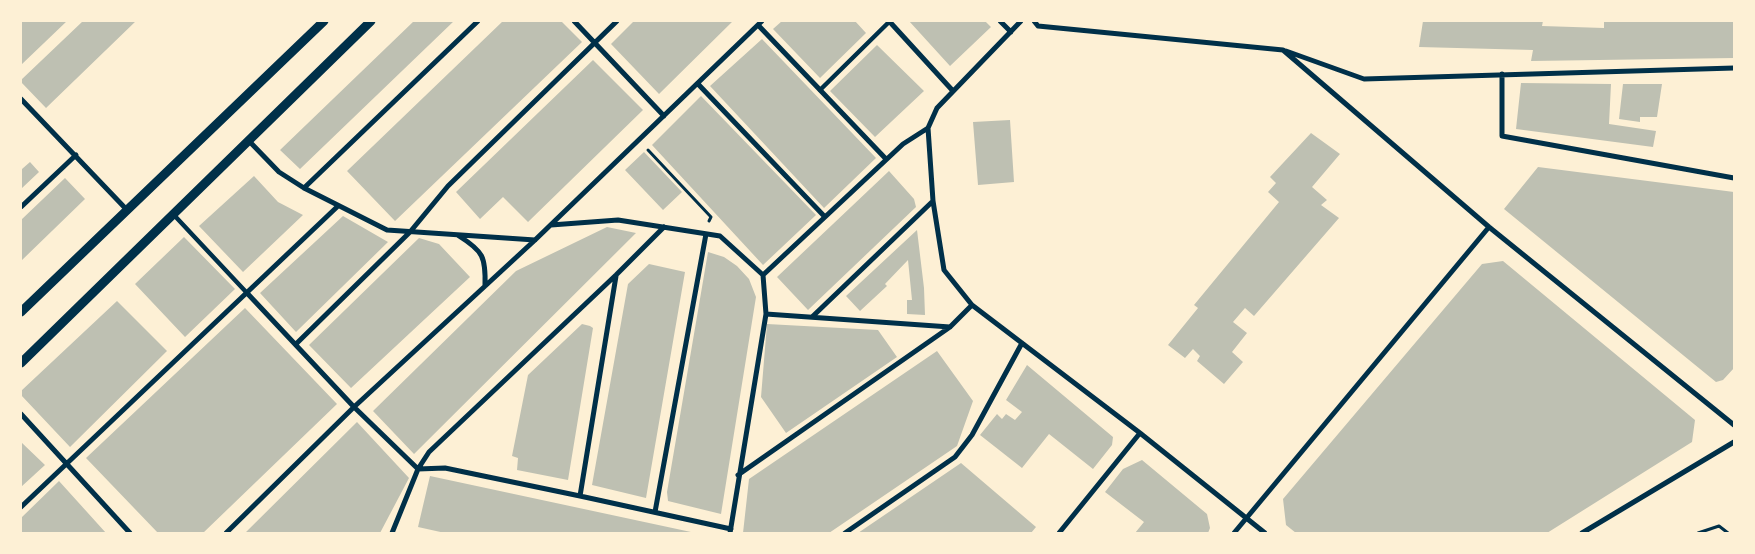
<!DOCTYPE html>
<html>
<head>
<meta charset="utf-8">
<style>
	body { margin:0 }
	#map { position:relative; width:1755px; height:554px; overflow:hidden; background:#fdf0d5; font-family:"PT Sans",sans-serif }
	canvas { display:block }
	.frame { position:absolute; inset:0; border:22px solid #fdf0d5; pointer-events:none }
</style>
</head>
<body>
<div id="map">
<canvas width="1755" height="554"></canvas>
<div class="frame"></div>
</div>
<script>
const ctx = document.querySelector('canvas').getContext('2d');
ctx.lineJoin = 'round';
function fill(path, color) {
  ctx.fillStyle = color;
  ctx.fill(path, 'evenodd');
}
function trace(path, color, width, dash) {
  ctx.strokeStyle = color;
  ctx.lineWidth = width;
  ctx.lineCap = dash ? 'butt' : 'round';
  ctx.setLineDash(dash || []);
  ctx.stroke(path);
}
fill(new Path2D(`
	M 21,21 L 67,21 L 21,65 Z
	M 83,21 L 136,21 L 46,108 L 21,82 L 21,80 Z
	M 414,21 L 454,21 L 300,169 L 280,150 Z
	M 503,21 L 561,21 L 582,42 L 395,221 L 347,171 Z
	M 634,21 L 733,21 L 659,94 L 611,44 Z
	M 782,21 L 855,21 L 866,33 L 820,78 L 773,29 Z
	M 909,21 L 985,21 L 991,27 L 950,66 Z
	M 1423,21 L 1543,21 L 1542,26 L 1604,28 L 1604,21 L 1734,21 L 1734,58 L 1531,61 L 1533,50 L 1419,47 Z
	M 762,39 L 876,158 L 824,208 L 710,86 Z
	M 877,45 L 924,91 L 875,137 L 830,91 Z
	M 593,60 L 643,110 L 528,222 L 503,197 L 480,219 L 456,192 Z
	M 1521,83 L 1611,84 L 1609,124 L 1656,131 L 1653,147 L 1516,129 Z
	M 1623,84 L 1662,84 L 1657,117 L 1640,117 L 1640,122 L 1619,119 Z
	M 701,96 L 816,215 L 763,265 L 652,145 Z
	M 1010,120 L 1014,182 L 978,185 L 973,122 Z
	M 1311,133 L 1340,154 L 1312,187 L 1327,200 L 1321,205 L 1339,218 L 1254,316 L 1245,308 L 1233,322 L 1247,333 L 1232,352 L 1243,362 L 1224,384 L 1197,361 L 1200,356 L 1193,349 L 1185,358 L 1168,345 L 1198,308 L 1194,305 L 1279,202 L 1268,192 L 1276,183 L 1270,177 Z
	M 644,152 L 682,192 L 663,210 L 625,170 Z
	M 30,162 L 39,172 L 21,189 L 21,168 L 22,169 Z
	M 1538,167 L 1734,192 L 1734,368 L 1723,380 L 1716,382 L 1504,209 Z
	M 889,171 L 914,199 L 916,207 L 808,310 L 777,277 Z
	M 254,176 L 278,202 L 303,215 L 243,272 L 199,226 Z
	M 65,178 L 85,199 L 21,261 L 21,220 Z
	M 343,216 L 388,242 L 296,332 L 260,293 Z
	M 607,227 L 636,233 L 414,454 L 373,411 L 516,271 Z
	M 917,230 L 924,288 L 925,315 L 907,314 L 907,300 L 912,300 L 908,260 L 885,284 L 887,286 L 860,311 L 846,296 Z
	M 184,237 L 235,289 L 185,337 L 135,284 Z
	M 419,238 L 439,244 L 470,277 L 351,388 L 309,345 Z
	M 708,252 L 724,257 L 737,266 L 749,279 L 756,297 L 721,514 L 668,501 L 667,492 Z
	M 1503,261 L 1695,420 L 1692,442 L 1547,533 L 1296,533 L 1286,525 L 1283,499 L 1482,264 Z
	M 649,264 L 685,272 L 646,498 L 592,485 L 628,284 Z
	M 117,301 L 167,351 L 70,447 L 21,395 L 21,391 Z
	M 245,308 L 337,404 L 203,533 L 158,533 L 86,458 Z
	M 582,324 L 590,326 L 593,328 L 568,480 L 517,470 L 518,458 L 512,456 L 528,375 Z
	M 767,324 L 878,330 L 897,357 L 786,433 L 761,397 Z
	M 937,351 L 973,401 L 957,446 L 829,533 L 743,533 L 749,479 Z
	M 1027,365 L 1113,437 L 1112,445 L 1093,469 L 1049,434 L 1022,468 L 980,435 L 997,414 L 1002,419 L 1006,414 L 1015,420 L 1022,412 L 1006,400 Z
	M 357,422 L 409,478 L 380,533 L 245,533 Z
	M 21,442 L 45,465 L 21,487 Z
	M 1142,460 L 1207,514 L 1210,528 L 1208,533 L 1135,533 L 1144,522 L 1105,492 L 1123,469 Z
	M 961,463 L 1036,527 L 1031,533 L 858,533 Z
	M 430,476 L 691,532 L 691,533 L 445,533 L 418,527 Z
	M 59,481 L 106,533 L 21,533 L 21,518 Z`), '#bec0b2');
trace(new Path2D(`
	M 648,150 L 711,217 L 709,221
	M 1698,533 L 1719,526 L 1728,533`), '#003049', 3);
trace(new Path2D(`
	M 820,90 L 889,22
	M 173,214 L 247,293`), '#003049', 4.5);
trace(new Path2D(`
	M 574,21 L 664,116
	M 889,21 L 953,91
	M 1000,21 L 1011,32
	M 1034,21 L 1038,26 L 1283,50 L 1489,227 L 1734,425
	M 758,25 L 886,159
	M 1286,51 L 1364,79 L 1734,68
	M 1502,74 L 1502,136 L 1734,178
	M 698,84 L 825,217
	M 21,99 L 127,210
	M 928,128 L 933,201 L 944,270 L 972,305 L 1140,433 L 1265,533
	M 249,141 L 279,172 L 304,188 L 387,230 L 535,240
	M 304,188 L 478,21
	M 21,207 L 76,155
	M 551,225 L 618,220 L 720,236 L 763,275 L 766,314 L 730,533
	M 459,236 C 483,251 486,257 485,286
	M 763,275 L 903,144 L 928,128 L 937,108 L 1021,21
	M 247,293 L 354,407 L 418,469
	M 766,314 L 950,327
	M 812,317 L 933,201
	M 296,344 L 410,232 L 448,186 L 617,21
	M 21,414 L 130,533
	M 418,469 L 445,468 L 580,496 L 731,529
	M 738,475 L 950,327 L 972,305
	M 580,496 L 616,276
	M 21,507 L 338,206
	M 655,512 L 706,234
	M 226,533 L 354,407 L 535,240 L 762,21
	M 392,533 L 418,469 L 429,452 L 616,275 L 664,227
	M 845,533 L 955,457 L 972,435 L 1022,343
	M 1059,533 L 1140,433
	M 1234,533 L 1489,227
	M 1582,533 L 1734,442`), '#003049', 5);
trace(new Path2D(`
	M 21,312 L 324,21
	M 21,363 L 371,21`), '#003049', 9);
</script>
</body>
</html>
